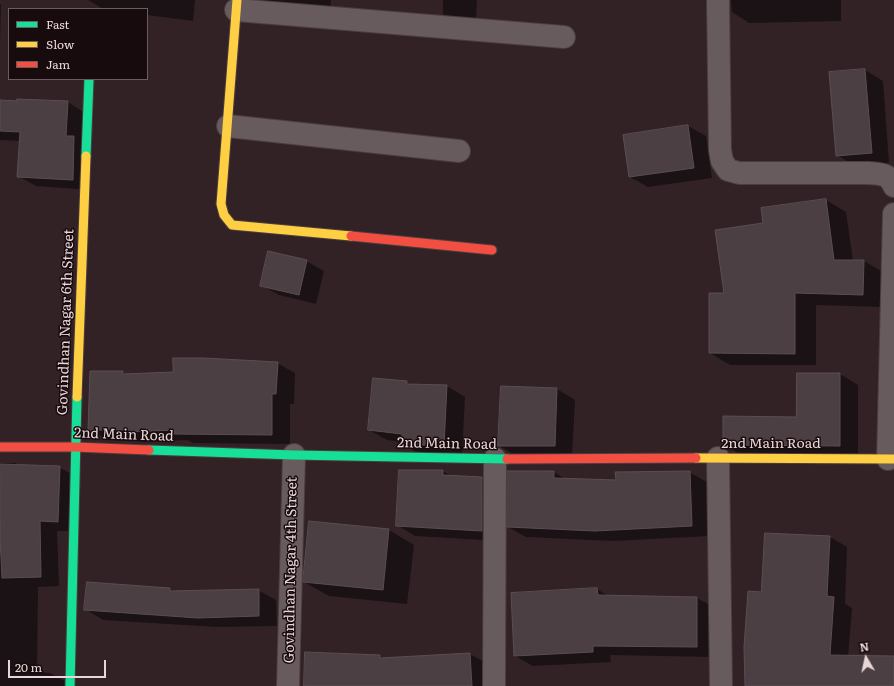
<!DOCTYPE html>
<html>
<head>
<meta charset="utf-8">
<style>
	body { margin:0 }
	#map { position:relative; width:894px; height:686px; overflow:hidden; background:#322226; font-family:Literata,serif }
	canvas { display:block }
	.legend { position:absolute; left:8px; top:8px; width:140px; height:72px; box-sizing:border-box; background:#170b0d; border:1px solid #6b5c5f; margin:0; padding:5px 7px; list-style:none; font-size:12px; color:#e9d6d9 }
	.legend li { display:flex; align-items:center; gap:8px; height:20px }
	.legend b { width:20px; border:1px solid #6b5c5f }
	.north { position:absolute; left:846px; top:638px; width:40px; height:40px; -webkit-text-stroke:3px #170b0d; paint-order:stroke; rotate:351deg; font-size:11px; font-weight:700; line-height:16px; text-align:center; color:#e9d6d9 }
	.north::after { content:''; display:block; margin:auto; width:14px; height:18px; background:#e9d6d9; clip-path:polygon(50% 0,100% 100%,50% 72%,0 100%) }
	.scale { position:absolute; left:8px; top:660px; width:98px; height:18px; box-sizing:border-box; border:2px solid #e9d6d9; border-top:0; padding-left:5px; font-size:12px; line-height:14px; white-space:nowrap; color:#e9d6d9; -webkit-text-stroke:3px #170b0d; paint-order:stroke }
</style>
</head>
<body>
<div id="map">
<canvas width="894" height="686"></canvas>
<ul class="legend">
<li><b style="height:5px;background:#16e098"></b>Fast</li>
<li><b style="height:5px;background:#ffcf43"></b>Slow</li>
<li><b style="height:5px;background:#f24e42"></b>Jam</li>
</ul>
<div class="north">N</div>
<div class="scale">20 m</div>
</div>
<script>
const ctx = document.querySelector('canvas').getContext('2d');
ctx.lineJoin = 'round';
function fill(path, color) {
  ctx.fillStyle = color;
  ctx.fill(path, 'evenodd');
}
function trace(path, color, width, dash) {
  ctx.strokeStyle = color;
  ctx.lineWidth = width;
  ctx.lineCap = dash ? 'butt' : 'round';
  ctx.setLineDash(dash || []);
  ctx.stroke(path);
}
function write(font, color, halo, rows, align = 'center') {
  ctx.font = font + ' Literata,serif';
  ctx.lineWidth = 3;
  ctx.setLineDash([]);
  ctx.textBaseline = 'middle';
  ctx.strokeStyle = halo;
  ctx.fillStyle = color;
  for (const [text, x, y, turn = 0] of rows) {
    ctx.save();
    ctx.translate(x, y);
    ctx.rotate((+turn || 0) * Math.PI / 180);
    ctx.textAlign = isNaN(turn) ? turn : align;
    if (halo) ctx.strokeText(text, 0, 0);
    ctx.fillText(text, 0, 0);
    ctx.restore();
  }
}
fill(new Path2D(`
	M 88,0 L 195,0 L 193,21 L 147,15 L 147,9 L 103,9 Z
	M 260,0 L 331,0 L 330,13 L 274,8 Z
	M 443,0 L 477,0 L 476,21 L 452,19 L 443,14 Z
	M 731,0 L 841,0 L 841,21 L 749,23 L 732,12 Z
	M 0,4 L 1,4 L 0,47 Z
	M 865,70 L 883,81 L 889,163 L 854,165 L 837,155 Z
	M 0,101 L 68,102 L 85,113 L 90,190 L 36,186 L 18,176 L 20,141 L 0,140 Z
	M 688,126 L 706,136 L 712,178 L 648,187 L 630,177 Z
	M 826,200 L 846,212 L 853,261 L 864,261 L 885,273 L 883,307 L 816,305 L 816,365 L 730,365 L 710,353 L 725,294 L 764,224 Z
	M 306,261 L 324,271 L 316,304 L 279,295 L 261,285 Z
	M 277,363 L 295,373 L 294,404 L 290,404 L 290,444 L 193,443 L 187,440 L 148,442 L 107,440 L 89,429 L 123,372 L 128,375 L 174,373 Z
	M 798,374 L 840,374 L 858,385 L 858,455 L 741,455 L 724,444 L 797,418 Z
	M 407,382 L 411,385 L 447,386 L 465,397 L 462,455 L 420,454 L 402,444 L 402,442 L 387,440 L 369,430 Z
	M 502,387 L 557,389 L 575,400 L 572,456 L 517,456 L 499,446 Z
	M 0,463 L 15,463 L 20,466 L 59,467 L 77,477 L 75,531 L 57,531 L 59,586 L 38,587 L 37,672 L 50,673 L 68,683 L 67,686 L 0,686 Z
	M 400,471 L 443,471 L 452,477 L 482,478 L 500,489 L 500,541 L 415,536 L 397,525 Z
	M 554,472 L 565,479 L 617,481 L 689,472 L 707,482 L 710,536 L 613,541 L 526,537 L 508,527 Z
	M 310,522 L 389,530 L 414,545 L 407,604 L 329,596 L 304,582 Z
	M 830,537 L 847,547 L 845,604 L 852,608 L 848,657 L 894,657 L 894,686 L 746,686 L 762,593 Z
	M 170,589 L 176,592 L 258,590 L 276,600 L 277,626 L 217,627 L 103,620 L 85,609 Z
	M 597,589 L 610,597 L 697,598 L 715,608 L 714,657 L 610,655 L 611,662 L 533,666 L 515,656 Z
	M 470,654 L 488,664 L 489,686 L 305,686 L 380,656 L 384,658 Z`), '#0007');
const building = new Path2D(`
	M 865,69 L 872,153 L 836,156 L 829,72 Z
	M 17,99 L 68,101 L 66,136 L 74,136 L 73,180 L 17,177 L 20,132 L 0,131 L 0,100 L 17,101 Z
	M 688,125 L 694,168 L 629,177 L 623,135 Z
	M 826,199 L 834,260 L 864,260 L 863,295 L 795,293 L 795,354 L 709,353 L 709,293 L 724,293 L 715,230 L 763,223 L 761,208 Z
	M 268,251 L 307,260 L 299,295 L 260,286 Z
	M 173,358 L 204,358 L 278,362 L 276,394 L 272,394 L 272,435 L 174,434 L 174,430 L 129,432 L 129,430 L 88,430 L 90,371 L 123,371 L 123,374 L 173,372 Z
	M 797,373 L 840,373 L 840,446 L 723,445 L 723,416 L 796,417 Z
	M 373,378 L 407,381 L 407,384 L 447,385 L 444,445 L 401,445 L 402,434 L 368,430 Z
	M 501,386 L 557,388 L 555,446 L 498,446 Z
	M 0,464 L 60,466 L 58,522 L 40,521 L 41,577 L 2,578 L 0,537 Z
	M 399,470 L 443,470 L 443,475 L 482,477 L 482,531 L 396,526 Z
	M 507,471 L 554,471 L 554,478 L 616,480 L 615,472 L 690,471 L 692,526 L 595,531 L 507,527 Z
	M 309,521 L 389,529 L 383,590 L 303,582 Z
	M 765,533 L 830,536 L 827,596 L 834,597 L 830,655 L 894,656 L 894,686 L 745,686 L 744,647 L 748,591 L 761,592 Z
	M 87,582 L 170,588 L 170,591 L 259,589 L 259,616 L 198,618 L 84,610 Z
	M 597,588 L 598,595 L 697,597 L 697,647 L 593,646 L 593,652 L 514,656 L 511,593 Z
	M 305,652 L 380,655 L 380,658 L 470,653 L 472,686 L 304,686 Z`);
fill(building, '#4c3f44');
trace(building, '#5a4d53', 1);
const street = new Path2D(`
	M 718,0 L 720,150 L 722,161 L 728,170 L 739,173 L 868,173 C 880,174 889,173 894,186
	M 236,10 L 564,37
	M 228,126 L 459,151
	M 718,458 L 721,686
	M 888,459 L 894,214
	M 288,686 L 294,455
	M 494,686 L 495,459`);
const fast = new Path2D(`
	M 86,156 L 89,79
	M 149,450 L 294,455 L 507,459
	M 70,686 L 77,397`);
const slow = new Path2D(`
	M 237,0 L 221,204 L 224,215 L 232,225 L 351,236
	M 77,397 L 86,156
	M 696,458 L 894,459`);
const jam = new Path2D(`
	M 351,236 L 492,250
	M 0,447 L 75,447 L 149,450
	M 507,459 L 696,458`);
trace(street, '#4b3d40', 24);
trace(fast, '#4b3d40', 11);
trace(slow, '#4b3d40', 11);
trace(jam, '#4b3d40', 11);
trace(street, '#675b5d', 22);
trace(fast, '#16e098', 9);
trace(slow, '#ffcf43', 9);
trace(jam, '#f24e42', 9);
write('14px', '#e9d6d9', '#170b0d', [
	["Govindhan Nagar 6th Street",66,322,-88],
	["2nd Main Road",124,435,2],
	["2nd Main Road",447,444,1],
	["2nd Main Road",771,444],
	["Govindhan Nagar 4th Street",291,570,-89]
]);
</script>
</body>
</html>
